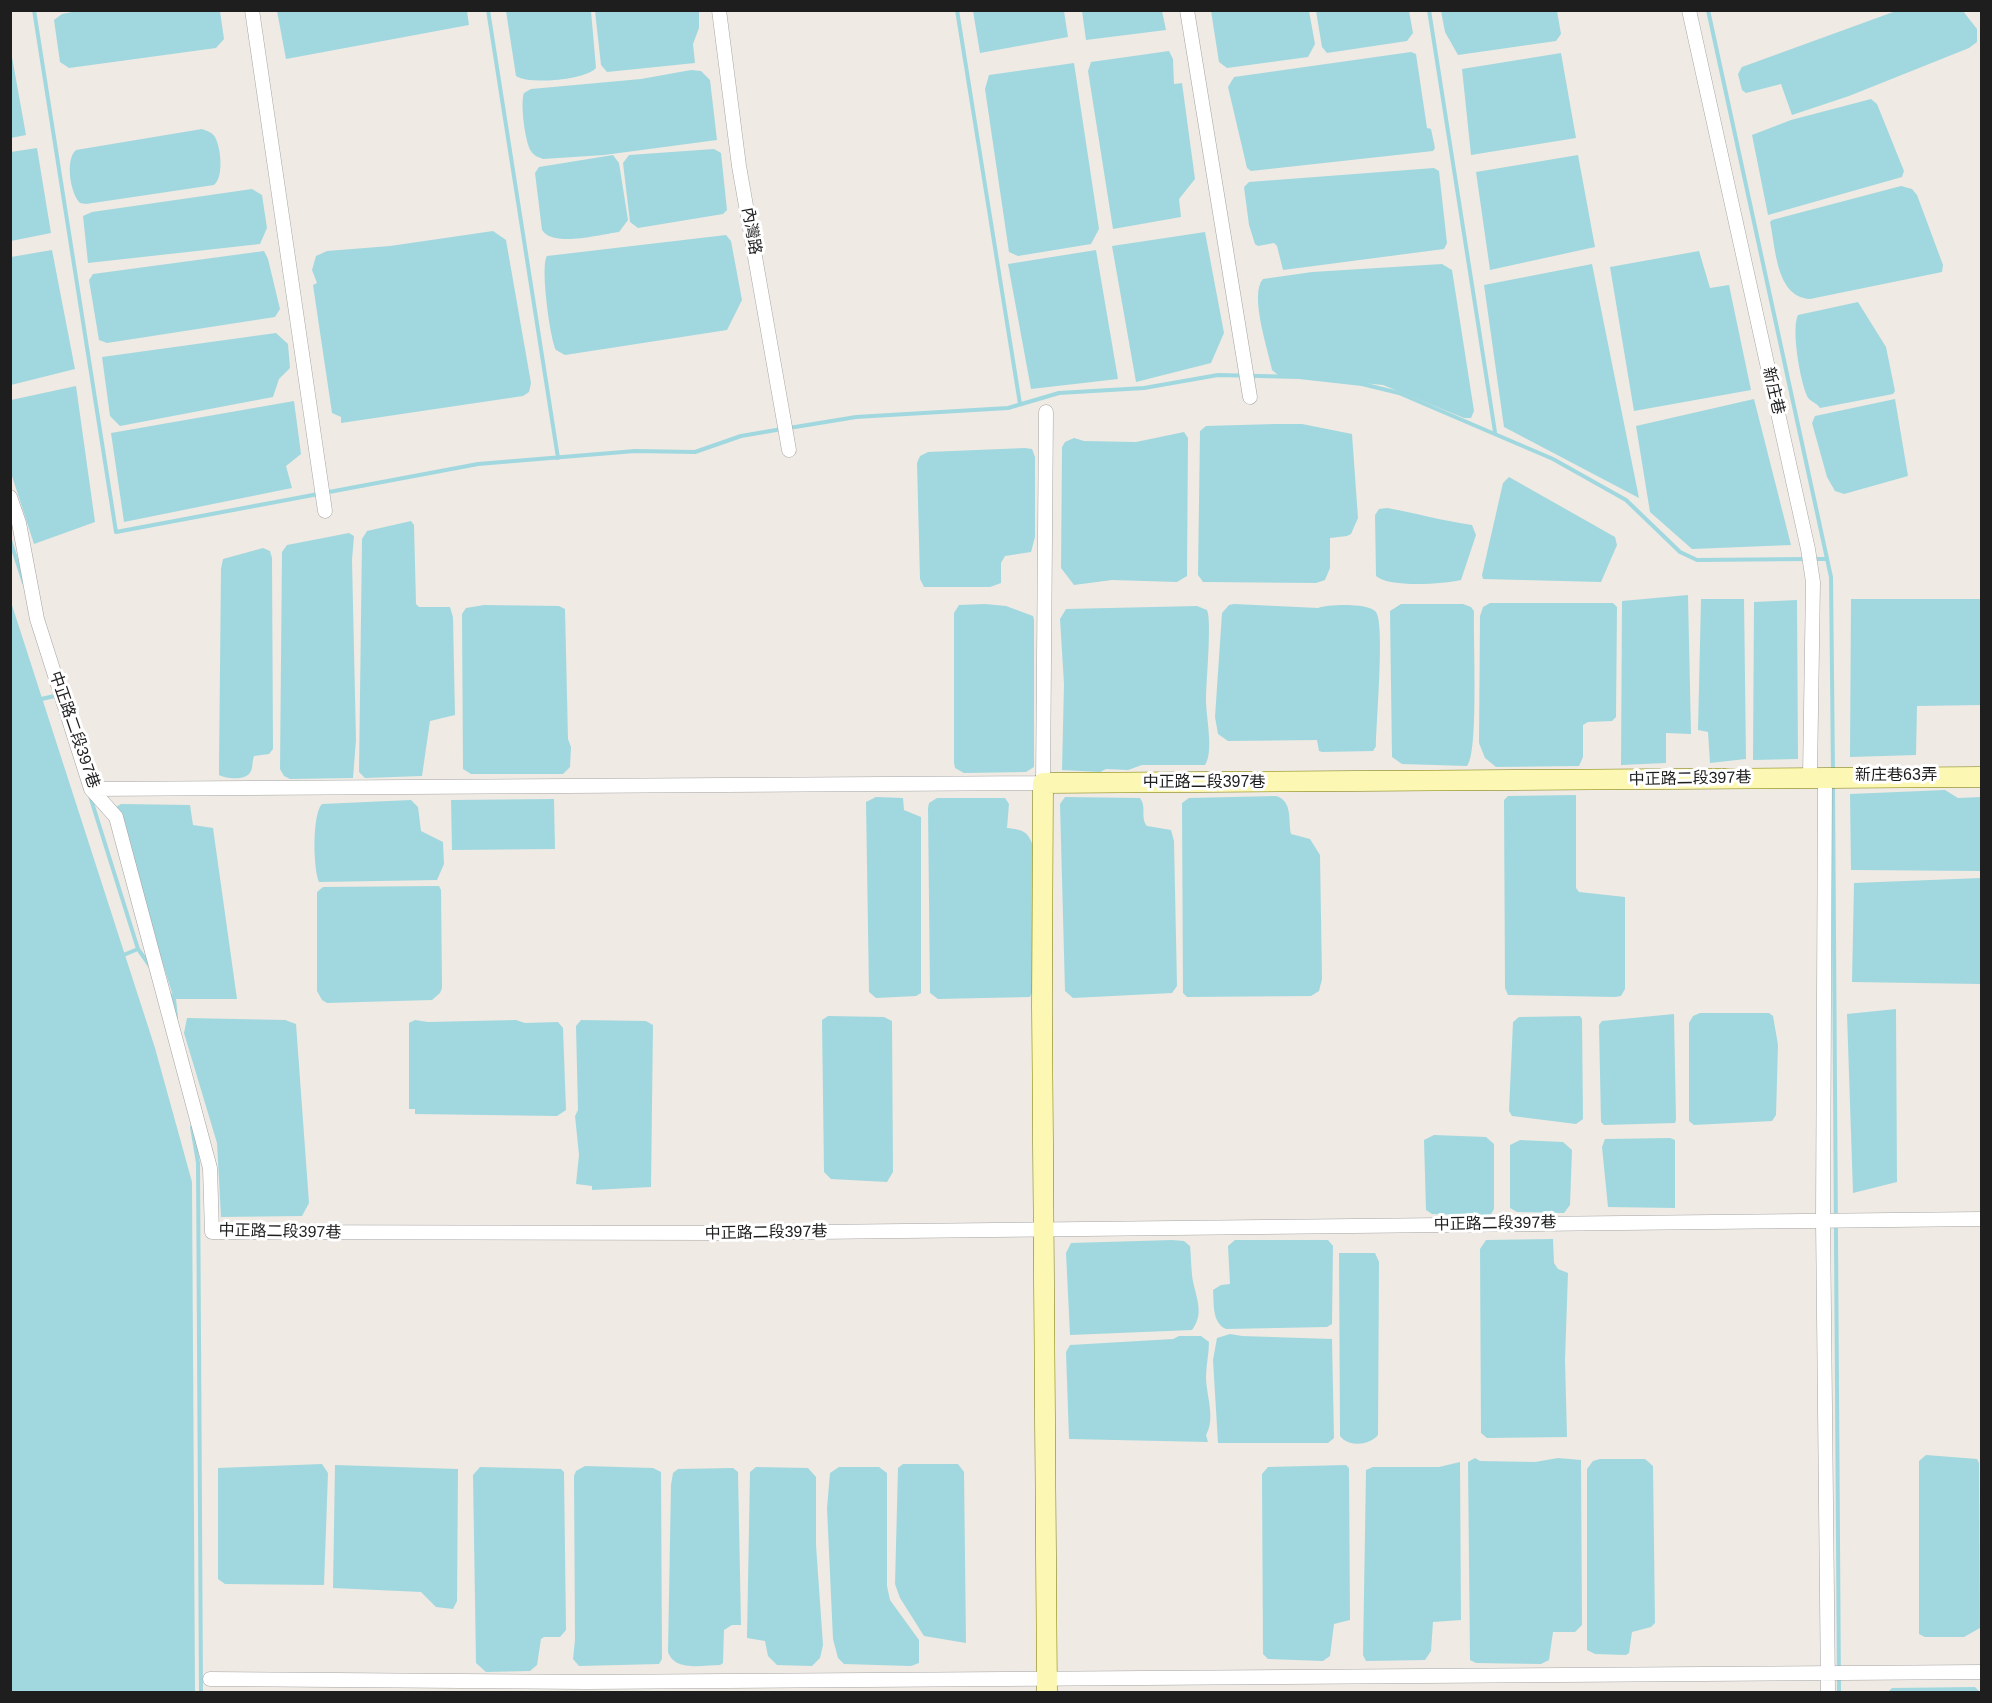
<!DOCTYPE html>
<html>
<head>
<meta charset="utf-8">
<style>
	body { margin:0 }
	#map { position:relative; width:1992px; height:1703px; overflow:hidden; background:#efeae3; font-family:Helvetica,sans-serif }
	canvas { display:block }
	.frame { position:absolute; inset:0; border:12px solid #1e1e1e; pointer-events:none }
</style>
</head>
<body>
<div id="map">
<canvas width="1992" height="1703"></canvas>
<div class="frame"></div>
</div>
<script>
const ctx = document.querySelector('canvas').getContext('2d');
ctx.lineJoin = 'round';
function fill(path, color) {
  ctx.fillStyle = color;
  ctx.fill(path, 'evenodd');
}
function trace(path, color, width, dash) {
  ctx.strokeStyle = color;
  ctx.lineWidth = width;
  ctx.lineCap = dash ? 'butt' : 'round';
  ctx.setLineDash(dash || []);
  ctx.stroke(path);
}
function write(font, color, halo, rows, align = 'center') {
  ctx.font = font + ' Helvetica,"Noto Sans TC",sans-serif';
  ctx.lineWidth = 6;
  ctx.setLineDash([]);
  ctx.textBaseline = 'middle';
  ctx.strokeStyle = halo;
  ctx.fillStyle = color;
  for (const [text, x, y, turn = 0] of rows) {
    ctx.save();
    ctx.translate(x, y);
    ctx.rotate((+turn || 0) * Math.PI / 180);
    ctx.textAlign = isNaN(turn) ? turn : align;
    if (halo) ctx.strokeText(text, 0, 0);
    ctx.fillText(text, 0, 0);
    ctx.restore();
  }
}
fill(new Path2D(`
	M 82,10 L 220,11 L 224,39 L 216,48 L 69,68 L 60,62 L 54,20 L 62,14 Z
	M 277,11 L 467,11 L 469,25 L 286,59 Z
	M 506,11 L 591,11 L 596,68 C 586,80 528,85 516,76 Z
	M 595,11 L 699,11 L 699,28 L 693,44 L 695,63 L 607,72 L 601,65 Z
	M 973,11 L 1064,11 L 1068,37 L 980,53 Z
	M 1082,11 L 1162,11 L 1166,30 L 1086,40 Z
	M 1211,11 L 1309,11 L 1315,44 L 1308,57 L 1227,68 L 1219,62 Z
	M 1316,11 L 1409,11 L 1413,33 L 1407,41 L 1327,53 L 1322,47 Z
	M 1441,11 L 1557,11 L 1561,34 L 1556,41 L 1458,55 L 1445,32 Z
	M 1896,11 L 1963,11 L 1977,29 L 1977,42 L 1969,48 L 1849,96 L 1792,115 L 1781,84 L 1746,93 L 1742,90 L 1738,74 L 1742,67 Z
	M 10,46 L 26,135 L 11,138 L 10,138 Z
	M 1169,51 L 1173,59 L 1174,84 L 1182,83 L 1195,179 L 1179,199 L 1181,217 L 1113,229 L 1088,71 L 1091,62 Z
	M 1411,52 L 1416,54 L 1427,128 L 1431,129 L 1435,148 L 1433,151 L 1251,171 L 1247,168 L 1228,87 L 1234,77 Z
	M 1561,53 L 1576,138 L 1471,155 L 1462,69 Z
	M 1074,63 L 1099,229 L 1091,244 L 1018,256 L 1009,252 L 985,89 L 989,75 Z
	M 691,70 L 701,71 L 710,80 L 717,140 L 604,155 L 543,159 C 538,157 534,156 531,151 C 525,143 520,102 524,93 L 531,89 L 641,79 Z
	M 1871,99 L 1877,104 L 1904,171 L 1902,177 L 1768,215 L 1752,135 L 1791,120 Z
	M 202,129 C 207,131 212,132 215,137 C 221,148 224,177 214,185 L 86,204 L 80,203 C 70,193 65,159 76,150 Z
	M 37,148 L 51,233 L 11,241 L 11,152 Z
	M 714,149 L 721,153 L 727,210 L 723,214 L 638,228 L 630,222 L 623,163 L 629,155 Z
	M 613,155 L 619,163 L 628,220 L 619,232 C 601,234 553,248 542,230 L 535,173 L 539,167 Z
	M 1578,155 L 1595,247 L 1490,270 L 1476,172 Z
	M 1434,168 L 1439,171 L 1447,243 L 1444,249 L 1283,270 L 1277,246 L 1274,243 L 1258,246 L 1255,244 L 1249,225 L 1244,187 L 1249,182 Z
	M 1901,186 L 1912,189 L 1917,195 L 1943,265 L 1942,272 L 1810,299 C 1776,297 1776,249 1770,222 L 1772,220 Z
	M 252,189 L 262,195 L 267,228 L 260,244 L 88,263 L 83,216 L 92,212 Z
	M 493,231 L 506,240 L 531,383 L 529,392 L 523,396 L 341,423 L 341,417 L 332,413 L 313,285 L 317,283 L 312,270 L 316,256 L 327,251 L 390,246 Z
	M 1205,232 L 1224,333 L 1211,363 L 1136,382 L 1112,246 Z
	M 726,235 L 731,241 L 742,300 L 727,330 L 565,355 L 556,350 C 550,339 540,265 547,256 Z
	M 52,250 L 75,369 L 11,385 L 11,257 Z
	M 1096,250 L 1118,379 L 1031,389 L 1008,264 Z
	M 264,251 L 268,259 L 280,309 L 275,317 L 107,343 L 99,340 L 89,280 L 93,274 Z
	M 1699,251 L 1710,288 L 1729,285 L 1751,390 L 1634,411 L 1610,267 Z
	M 1442,264 L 1452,270 L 1474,411 L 1471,418 L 1464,418 L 1383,385 L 1278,375 L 1272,370 C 1268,350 1249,294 1263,279 L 1312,272 Z
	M 1592,264 L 1639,498 L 1504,427 L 1484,285 Z
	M 1858,302 L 1886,347 L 1895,391 L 1893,394 L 1820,408 C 1816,402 1809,401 1807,396 C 1800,380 1791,329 1798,315 Z
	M 276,333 L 288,344 L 290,368 L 279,379 L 273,397 L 120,426 L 110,416 L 102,357 Z
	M 76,386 L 95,522 L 34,544 L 11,473 L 11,400 Z
	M 1754,399 L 1791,545 L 1692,549 L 1650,512 L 1636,426 Z
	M 1895,399 L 1908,476 L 1844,494 L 1835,491 L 1827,477 L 1812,423 L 1815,416 Z
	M 294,401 L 301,454 L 286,466 L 292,488 L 124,522 L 111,433 Z
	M 1274,424 L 1302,424 L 1352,434 L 1358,518 L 1351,534 L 1347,536 L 1330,538 L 1330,568 L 1325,580 L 1316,583 L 1203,582 L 1198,575 L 1200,431 L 1206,426 Z
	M 1184,432 L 1188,438 L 1187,576 L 1177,582 L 1112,580 L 1074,585 L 1061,568 L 1062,447 L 1065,442 L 1074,438 L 1084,441 L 1136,442 Z
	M 1025,448 L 1032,449 L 1035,457 L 1035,537 L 1031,552 L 1005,556 L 1001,563 L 1001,583 L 990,587 L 924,587 L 920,579 L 917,463 L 920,456 L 928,452 Z
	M 1509,477 L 1615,537 L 1617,545 L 1601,582 L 1483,579 L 1482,575 L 1503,483 Z
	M 1387,508 C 1416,513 1443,521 1472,525 L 1476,535 L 1461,580 C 1444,584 1389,588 1376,576 L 1375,515 L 1379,509 Z
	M 411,521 L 414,525 L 416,604 L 419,607 L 450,607 L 453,617 L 455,715 L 430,721 L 422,776 L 365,778 L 359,772 L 362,539 L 367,531 Z
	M 349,533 L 354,536 L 352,560 L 356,740 L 353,778 L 290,779 L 284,776 L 280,769 L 282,552 L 287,545 Z
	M 263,548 L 270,551 L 272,558 L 273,749 L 269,754 L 254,756 C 252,761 253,767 251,771 C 247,781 226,779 219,775 L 219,767 L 221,569 L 223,559 Z
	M 1688,595 L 1691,734 L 1666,733 L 1666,763 L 1621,765 L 1622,601 Z
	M 1701,599 L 1744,599 L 1746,759 L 1710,763 L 1708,732 L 1698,730 Z
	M 1851,599 L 1981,599 L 1981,705 L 1917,706 L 1916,755 L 1850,757 Z
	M 1797,600 L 1798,759 L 1753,760 L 1754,602 Z
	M 11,602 L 155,1048 L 192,1182 L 195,1692 L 11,1692 Z
	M 1490,603 L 1613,603 L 1617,607 L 1616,717 L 1612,721 L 1588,722 L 1583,725 L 1583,757 L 1579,766 L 1496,767 L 1485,758 L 1479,743 L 1480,616 L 1483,607 Z
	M 985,604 L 1006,606 L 1033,616 L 1034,620 L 1034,767 L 1026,772 L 964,773 L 955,768 L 954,763 L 954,613 L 959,605 Z
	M 1234,604 L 1318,608 C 1329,604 1369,603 1376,612 C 1385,624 1376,725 1376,746 L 1373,751 L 1322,752 L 1319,751 L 1317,740 L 1228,741 L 1218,734 L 1215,717 L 1222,613 L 1229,605 Z
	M 1401,604 L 1463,604 L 1471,607 L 1474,611 C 1473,636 1479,754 1467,766 L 1402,764 L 1392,757 L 1390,611 Z
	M 484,605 L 559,606 L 565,609 L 568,739 L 571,747 L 570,767 L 563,774 L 471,774 L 463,769 L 462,614 L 466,608 Z
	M 1197,606 L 1207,610 C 1212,621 1206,683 1206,700 C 1206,717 1214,752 1205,765 L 1142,765 L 1128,770 L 1106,769 L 1100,772 L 1062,770 L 1064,684 L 1060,619 L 1066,609 Z
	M 1945,790 L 1958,798 L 1981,797 L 1981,871 L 1851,870 L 1850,794 Z
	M 1576,795 L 1576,888 L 1579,892 L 1625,897 L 1625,989 L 1621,996 L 1615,997 L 1508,995 L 1505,988 L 1504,800 L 1508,796 Z
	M 1276,796 C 1293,801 1288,820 1291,834 L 1310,839 L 1320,855 L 1322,979 L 1319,991 L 1311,996 L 1187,997 L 1183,993 L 1182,803 L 1189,798 Z
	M 876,797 L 903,798 L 904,810 L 921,817 L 921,993 L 916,996 L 876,998 L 869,992 L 866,802 Z
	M 1065,797 L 1140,798 C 1147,807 1140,818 1147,826 L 1171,830 L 1174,841 L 1177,986 L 1172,993 L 1073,998 L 1065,991 L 1060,804 Z
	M 937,798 L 1005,798 L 1009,804 L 1007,828 C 1023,830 1028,831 1033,846 L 1034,988 L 1030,997 L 938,999 L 930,993 L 928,808 L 929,803 Z
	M 554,799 L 555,849 L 452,850 L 451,800 Z
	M 411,800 L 418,807 L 421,831 L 443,842 L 444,864 L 437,880 L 319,882 C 313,868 312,814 322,804 Z
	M 121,804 L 190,805 L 193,825 L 213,828 L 237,999 L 174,999 L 116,817 L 116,807 Z
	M 1981,878 L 1981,984 L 1852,982 L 1854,883 Z
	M 439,886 L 441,890 L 442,988 L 440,993 L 432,1000 L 327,1003 L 322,1000 L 317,991 L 317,892 L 323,887 Z
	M 1896,1009 L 1897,1182 L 1853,1193 L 1847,1014 Z
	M 1700,1013 L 1769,1013 L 1773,1016 L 1778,1045 L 1776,1115 L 1772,1121 L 1694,1125 L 1689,1121 L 1689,1023 L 1693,1016 Z
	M 1674,1014 L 1676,1120 L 1675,1123 L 1604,1125 L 1601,1122 L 1599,1025 L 1602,1021 Z
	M 828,1016 L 884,1017 L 892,1021 L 893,1172 L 887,1182 L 831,1179 L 824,1172 L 822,1020 Z
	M 1580,1016 L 1582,1019 L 1583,1119 L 1576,1124 L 1512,1116 L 1509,1111 L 1513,1022 L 1519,1017 Z
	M 187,1018 L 285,1020 L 296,1024 L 309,1203 L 302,1216 L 221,1217 L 217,1143 L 184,1033 Z
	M 415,1020 L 428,1022 L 516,1020 L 525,1023 L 558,1022 L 563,1028 L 566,1110 L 557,1116 L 415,1114 L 415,1109 L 409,1109 L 409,1023 Z
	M 581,1020 L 646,1021 L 653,1025 L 651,1187 L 592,1190 L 592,1186 L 576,1184 L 579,1155 L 575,1116 L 578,1110 L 576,1026 Z
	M 1434,1135 L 1486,1137 L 1494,1144 L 1494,1209 L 1490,1216 L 1432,1214 L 1426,1210 L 1424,1140 Z
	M 1670,1138 L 1675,1140 L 1675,1208 L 1608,1207 L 1602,1147 L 1605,1139 Z
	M 1520,1140 L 1563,1142 L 1572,1150 L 1570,1205 L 1564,1213 L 1517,1212 L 1510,1208 L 1510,1145 Z
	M 1553,1239 L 1554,1263 L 1558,1269 L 1568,1273 L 1565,1360 L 1567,1437 L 1487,1438 L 1481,1433 L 1480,1249 L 1486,1240 Z
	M 1172,1240 L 1184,1241 L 1190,1246 C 1191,1255 1191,1265 1192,1275 C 1194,1294 1206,1312 1192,1330 L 1070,1335 L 1066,1253 L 1071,1243 Z
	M 1235,1240 L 1328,1240 L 1333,1246 L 1332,1324 L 1327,1327 L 1226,1329 C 1212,1323 1214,1304 1213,1290 L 1221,1285 L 1230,1284 L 1228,1246 Z
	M 1339,1253 L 1375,1253 L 1379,1262 L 1378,1435 C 1369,1446 1348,1447 1340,1436 Z
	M 1230,1334 L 1242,1336 L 1332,1339 L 1334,1438 L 1328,1443 L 1218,1443 L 1213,1360 L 1217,1338 Z
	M 1179,1336 L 1201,1336 L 1209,1342 C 1209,1354 1206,1365 1206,1377 C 1206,1395 1216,1418 1206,1435 L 1208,1442 L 1069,1439 L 1066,1352 L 1070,1345 L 1173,1339 Z
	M 1926,1455 L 1977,1459 L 1979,1463 L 1980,1628 L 1964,1637 L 1925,1637 L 1919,1634 L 1919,1461 Z
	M 1475,1458 L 1480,1461 L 1535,1462 L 1558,1458 L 1581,1460 L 1582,1625 L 1575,1632 L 1553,1632 L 1549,1660 L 1541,1664 L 1476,1663 L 1470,1660 L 1468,1462 Z
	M 1600,1459 L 1645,1459 L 1653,1466 L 1655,1623 L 1651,1627 L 1632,1632 L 1629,1653 L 1626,1655 L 1595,1654 L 1587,1650 L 1587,1469 L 1593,1461 Z
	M 1460,1462 L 1461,1620 L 1433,1622 L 1431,1651 L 1425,1660 L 1366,1661 L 1363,1655 L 1366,1470 L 1373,1467 L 1439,1467 Z
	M 322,1464 L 328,1473 L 324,1585 L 225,1584 L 218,1579 L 218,1468 Z
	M 903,1464 L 958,1464 L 964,1472 L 966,1643 L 924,1636 L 900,1598 L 895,1584 L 898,1468 Z
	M 335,1465 L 458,1469 L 457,1601 L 453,1609 L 436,1607 L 421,1592 L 333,1588 Z
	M 1346,1465 L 1349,1468 L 1350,1620 L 1334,1624 L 1330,1656 L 1323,1661 L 1268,1659 L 1263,1654 L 1262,1474 L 1268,1467 Z
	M 585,1466 L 653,1468 L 661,1472 L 662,1659 L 659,1664 L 579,1666 L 573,1659 L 575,1640 L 574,1476 L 576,1471 Z
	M 480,1467 L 561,1469 L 564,1472 L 566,1630 L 560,1637 L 544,1637 L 541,1639 L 537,1665 L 530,1671 L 486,1672 L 476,1663 L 473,1475 Z
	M 756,1467 L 808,1468 L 816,1477 L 816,1545 L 823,1645 L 820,1658 L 812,1666 L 777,1665 L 768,1656 L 765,1641 L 747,1638 L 750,1472 Z
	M 839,1467 L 879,1467 L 887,1473 L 887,1586 L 890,1600 L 919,1640 L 919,1663 L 911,1666 L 844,1664 L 838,1658 L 833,1639 L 827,1508 L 830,1473 Z
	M 678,1469 L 733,1468 L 738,1472 L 741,1625 L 732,1625 L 724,1630 L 723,1663 L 720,1665 C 703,1665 675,1672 668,1652 L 671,1485 L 673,1473 Z
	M 1975,1687 L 1980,1692 L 1888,1692 L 1892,1688 Z`), '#a1d8df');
trace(new Path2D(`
	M 34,10 L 116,532 L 478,464 L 635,451 L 695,452 L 741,436 L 782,429
	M 488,10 L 558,458
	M 957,10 L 1020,404
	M 1429,10 L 1495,432
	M 1708,10 L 1831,577 L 1833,771
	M 789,428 L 856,417 L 1008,408 L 1059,393 L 1144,388 L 1218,375 L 1299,377 L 1362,384 L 1399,393 L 1553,459 L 1626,500 L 1680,552 L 1697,560 L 1805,559
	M 10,540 L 24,583
	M 1813,559 L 1827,559
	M 37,700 L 59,695
	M 1833,784 L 1839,1692
	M 90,796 L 138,949 L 150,966
	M 121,956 L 138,949
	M 168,992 L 174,999 L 176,1018
	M 192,1127 L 198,1163 L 201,1692`), '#a1d8df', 4);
const street = new Path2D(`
	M 252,10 L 325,511
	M 719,10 L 739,166 L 789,450
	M 1187,10 L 1250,397
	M 1689,10 L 1808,549 L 1813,582 L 1810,776
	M 10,497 L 19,523 L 37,619 L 91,789 L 116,817 L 210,1168 L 212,1232 L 725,1233 L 1982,1219
	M 1825,776 L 1823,1220 L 1828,1692
	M 91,789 L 1043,783 L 1046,412
	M 210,1679 L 587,1682 L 1982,1672`);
const secondary = new Path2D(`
	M 1047,1692 L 1042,1006 L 1043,783 L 1982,777`);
trace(street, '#a5a5a5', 15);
trace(secondary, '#797900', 21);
trace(street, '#fff', 14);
trace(secondary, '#fcf8b4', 20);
write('16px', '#1e1e1e', '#fff', [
	["內灣路",751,231,80],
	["新庄巷",1773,391,77],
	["中正路二段397巷",74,730,71],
	["新庄巷63弄",1896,776],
	["中正路二段397巷",1690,779,-1],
	["中正路二段397巷",1204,783],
	["中正路二段397巷",1495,1224,-1],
	["中正路二段397巷",280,1232,1],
	["中正路二段397巷",766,1233,-1]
]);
</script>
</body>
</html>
